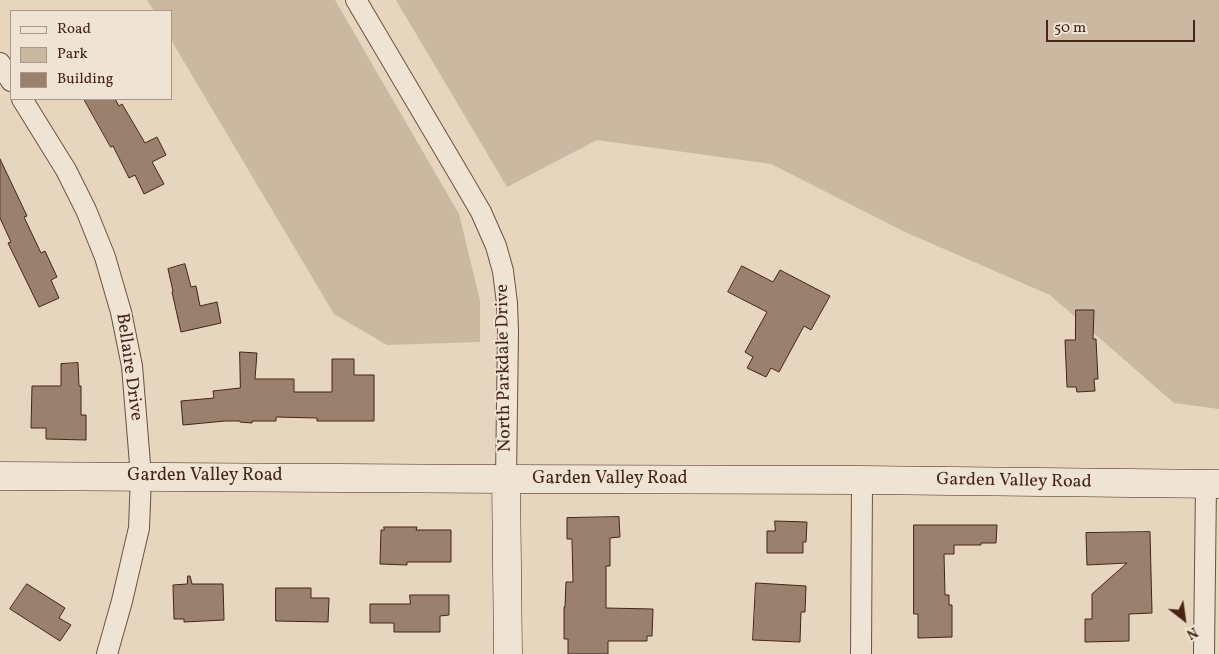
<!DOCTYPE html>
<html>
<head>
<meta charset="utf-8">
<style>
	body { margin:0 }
	#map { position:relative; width:1219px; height:654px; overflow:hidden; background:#e6d6bd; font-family:Vollkorn,serif }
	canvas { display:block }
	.legend { position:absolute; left:10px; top:10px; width:162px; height:90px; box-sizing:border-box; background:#efe4d4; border:1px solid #ab9789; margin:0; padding:6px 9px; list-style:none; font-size:15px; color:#462418 }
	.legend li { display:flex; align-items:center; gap:10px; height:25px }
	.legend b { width:25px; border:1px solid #ab9789 }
	.north { position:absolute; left:1159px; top:594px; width:50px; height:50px; -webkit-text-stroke:4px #efe4d4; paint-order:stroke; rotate:150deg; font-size:14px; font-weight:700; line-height:20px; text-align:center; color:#462418 }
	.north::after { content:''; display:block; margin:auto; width:18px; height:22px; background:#462418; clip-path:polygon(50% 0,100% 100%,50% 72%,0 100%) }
	.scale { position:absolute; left:1046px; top:20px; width:149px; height:22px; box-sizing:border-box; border:2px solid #462418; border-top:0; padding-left:6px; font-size:15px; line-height:18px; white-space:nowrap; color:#462418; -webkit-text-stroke:4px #efe4d4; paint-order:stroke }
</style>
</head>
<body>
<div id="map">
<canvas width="1219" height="654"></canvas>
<ul class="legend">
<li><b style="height:6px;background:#efe4d4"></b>Road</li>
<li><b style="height:14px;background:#cbb8a1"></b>Park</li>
<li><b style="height:14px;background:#99816e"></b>Building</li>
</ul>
<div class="north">N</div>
<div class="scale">50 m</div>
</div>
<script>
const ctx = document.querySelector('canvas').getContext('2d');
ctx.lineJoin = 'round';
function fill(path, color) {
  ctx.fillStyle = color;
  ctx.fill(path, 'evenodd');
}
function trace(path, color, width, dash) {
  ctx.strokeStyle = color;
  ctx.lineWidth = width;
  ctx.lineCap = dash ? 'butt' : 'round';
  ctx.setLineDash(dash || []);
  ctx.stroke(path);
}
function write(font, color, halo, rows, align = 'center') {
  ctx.font = font + ' Vollkorn,serif';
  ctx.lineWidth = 4;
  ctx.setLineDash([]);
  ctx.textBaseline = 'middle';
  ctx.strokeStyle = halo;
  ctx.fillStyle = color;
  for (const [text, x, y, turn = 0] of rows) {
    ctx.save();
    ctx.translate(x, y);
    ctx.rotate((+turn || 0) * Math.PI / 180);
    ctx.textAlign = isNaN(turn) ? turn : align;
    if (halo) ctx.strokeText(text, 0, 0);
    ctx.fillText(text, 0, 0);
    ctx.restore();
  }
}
fill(new Path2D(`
	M 147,0 L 335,0 L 459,214 L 480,300 L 480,342 L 387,345 L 334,314 L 171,40 L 171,11 L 154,11 Z
	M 396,0 L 1219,0 L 1219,409 L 1174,403 L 1050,295 L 905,232 L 771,164 L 597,140 L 507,187 Z`), '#cbb8a1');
const building = new Path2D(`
	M 84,99 L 115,99 L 119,106 L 122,104 L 145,143 L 157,137 L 166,155 L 152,162 L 164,184 L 144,194 L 135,175 L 129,178 L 113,146 L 111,147 Z
	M 0,159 L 27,216 L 24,217 L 41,253 L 45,251 L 57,277 L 51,280 L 59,298 L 39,307 L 8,243 L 11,242 L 0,218 Z
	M 185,264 L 191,287 L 196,286 L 200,306 L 217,302 L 221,323 L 181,332 L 172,292 L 173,291 L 168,269 Z
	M 742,266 L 773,282 L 780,270 L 830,296 L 811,330 L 804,326 L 779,372 L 771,368 L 766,377 L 747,368 L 753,357 L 745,352 L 767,312 L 728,292 Z
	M 1076,310 L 1094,310 L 1093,339 L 1096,339 L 1098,379 L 1094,379 L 1095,391 L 1077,392 L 1076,387 L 1067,387 L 1065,340 L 1075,340 Z
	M 240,352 L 257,353 L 255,379 L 294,379 L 294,392 L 332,392 L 332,359 L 354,359 L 354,375 L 374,375 L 374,421 L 317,421 L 317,418 L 276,417 L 276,421 L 252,421 L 252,423 L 240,422 L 240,421 L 225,421 L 183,425 L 181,401 L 214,398 L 213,391 L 240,388 Z
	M 78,363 L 79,386 L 81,386 L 81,415 L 86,415 L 86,440 L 46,439 L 46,428 L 31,428 L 32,386 L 61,386 L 61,364 Z
	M 619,517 L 620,537 L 610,538 L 610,566 L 606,566 L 606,608 L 653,609 L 652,636 L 647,636 L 647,641 L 608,641 L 608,654 L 568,654 L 568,639 L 564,639 L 564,607 L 565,607 L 566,582 L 573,582 L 572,539 L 567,539 L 567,518 Z
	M 775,521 L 807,522 L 806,542 L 803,542 L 803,553 L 767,553 L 767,531 L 775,531 Z
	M 914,525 L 997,525 L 996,543 L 981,543 L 981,545 L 954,545 L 954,554 L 944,554 L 945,595 L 949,595 L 949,605 L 952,605 L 952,637 L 918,638 L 918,614 L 914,614 Z
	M 384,527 L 417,527 L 416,530 L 451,530 L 451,562 L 407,562 L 407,565 L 380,564 L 381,530 L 384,530 Z
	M 1150,532 L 1152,613 L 1129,614 L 1129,641 L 1085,642 L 1085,619 L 1092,619 L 1092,594 L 1127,563 L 1087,565 L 1086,533 Z
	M 188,576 L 190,576 L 192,584 L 223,584 L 224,620 L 184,622 L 184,619 L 174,619 L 173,585 L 187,584 Z
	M 756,583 L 806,586 L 805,612 L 801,612 L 800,642 L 753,640 Z
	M 27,584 L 65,608 L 59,618 L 71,625 L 60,641 L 10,609 Z
	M 276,588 L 311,588 L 311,598 L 329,598 L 328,622 L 276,621 Z
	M 410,595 L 449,595 L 449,615 L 440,616 L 440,632 L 394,632 L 394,623 L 370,623 L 370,604 L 410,604 Z`);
fill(building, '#99816e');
trace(building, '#462418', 1);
const street = new Path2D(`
	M 356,0 L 460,176 L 481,212 L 496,246 L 503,271 L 507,303 L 508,332 L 506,479
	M 0,63 L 11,81
	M 22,99 L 66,170 L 86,210 L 105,257 L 121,312 L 132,366 L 141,476 L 139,528 L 122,601 L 107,654
	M 861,654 L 862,480
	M 1204,654 L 1206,484`);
const secondary = new Path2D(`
	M 0,476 L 506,479 L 862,480 L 1219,484
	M 506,479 L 508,654`);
trace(street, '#6e5041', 22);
trace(secondary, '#462418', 29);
trace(street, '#efe4d4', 20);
trace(secondary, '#efe4d4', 28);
write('18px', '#462418', '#efe4d4', [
	["Bellaire Drive",128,367,82],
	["North Parkdale Drive",505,368,-91],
	["Garden Valley Road",205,477],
	["Garden Valley Road",610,480],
	["Garden Valley Road",1014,482,1]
]);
</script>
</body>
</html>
